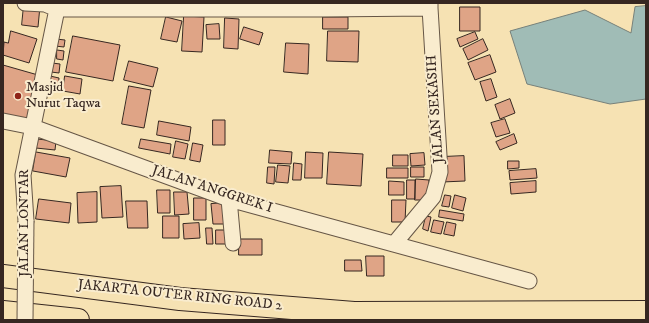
<!DOCTYPE html>
<html>
<head>
<meta charset="utf-8">
<style>
	body { margin:0 }
	#map { position:relative; width:649px; height:323px; overflow:hidden; background:#f6e2b3; font-family:"IM FELL DW Pica",serif }
	canvas { display:block }
	.frame { position:absolute; inset:0; border:4px solid #362721; pointer-events:none }
</style>
</head>
<body>
<div id="map">
<canvas width="649" height="323"></canvas>
<div class="frame"></div>
</div>
<script>
const ctx = document.querySelector('canvas').getContext('2d');
ctx.lineJoin = 'round';
function fill(path, color) {
  ctx.fillStyle = color;
  ctx.fill(path, 'evenodd');
}
function trace(path, color, width, dash) {
  ctx.strokeStyle = color;
  ctx.lineWidth = width;
  ctx.lineCap = dash ? 'butt' : 'round';
  ctx.setLineDash(dash || []);
  ctx.stroke(path);
}
function write(font, color, halo, rows, align = 'center') {
  ctx.font = font + ' "IM FELL DW Pica",serif';
  ctx.lineWidth = 4;
  ctx.setLineDash([]);
  ctx.textBaseline = 'middle';
  ctx.strokeStyle = halo;
  ctx.fillStyle = color;
  for (const [text, x, y, turn = 0] of rows) {
    ctx.save();
    ctx.translate(x, y);
    ctx.rotate((+turn || 0) * Math.PI / 180);
    ctx.textAlign = isNaN(turn) ? turn : align;
    if (halo) ctx.strokeText(text, 0, 0);
    ctx.fillText(text, 0, 0);
    ctx.restore();
  }
}
const water = new Path2D(`
	M 646,6 L 646,99 L 610,104 L 527,84 L 510,31 L 585,10 L 631,33 L 635,7 Z`);
fill(water, '#a0bcb6');
trace(water, '#76807a', 1);
const building = new Path2D(`
	M 24,5 L 40,6 L 38,27 L 22,25 Z
	M 460,7 L 480,7 L 480,31 L 460,31 Z
	M 184,16 L 204,17 L 202,52 L 182,51 Z
	M 166,17 L 182,21 L 177,42 L 161,39 Z
	M 323,17 L 348,17 L 348,29 L 323,29 Z
	M 225,18 L 239,19 L 238,49 L 224,48 Z
	M 219,24 L 220,39 L 207,39 L 206,25 Z
	M 244,27 L 263,33 L 259,45 L 240,39 Z
	M 11,31 L 37,39 L 29,63 L 3,55 L 4,42 L 8,43 Z
	M 328,31 L 359,31 L 358,62 L 327,61 Z
	M 475,32 L 478,39 L 460,47 L 457,39 Z
	M 73,36 L 120,45 L 113,81 L 66,72 Z
	M 56,39 L 65,40 L 64,47 L 55,46 Z
	M 483,39 L 488,50 L 468,60 L 463,49 Z
	M 286,43 L 309,44 L 308,74 L 284,72 Z
	M 57,50 L 64,51 L 63,60 L 57,59 Z
	M 490,55 L 496,72 L 475,80 L 468,63 Z
	M 129,61 L 158,68 L 153,87 L 124,80 Z
	M 52,63 L 60,64 L 59,73 L 51,72 Z
	M 3,65 L 38,75 L 27,123 L 3,116 Z
	M 50,76 L 59,78 L 58,88 L 49,87 Z
	M 65,76 L 82,79 L 80,94 L 63,91 Z
	M 491,79 L 497,97 L 486,101 L 480,82 Z
	M 129,86 L 151,90 L 144,128 L 122,124 Z
	M 510,99 L 515,113 L 500,119 L 495,105 Z
	M 505,119 L 510,133 L 496,137 L 491,123 Z
	M 213,120 L 225,120 L 225,145 L 213,145 Z
	M 159,121 L 191,127 L 189,141 L 157,135 Z
	M 514,134 L 517,143 L 500,150 L 496,142 Z
	M 37,139 L 56,141 L 55,150 L 36,148 Z
	M 141,139 L 171,144 L 170,154 L 139,148 Z
	M 176,141 L 188,144 L 185,159 L 173,157 Z
	M 193,143 L 203,145 L 200,162 L 190,160 Z
	M 270,150 L 292,152 L 291,164 L 269,163 Z
	M 36,152 L 70,158 L 66,177 L 33,171 Z
	M 306,152 L 323,153 L 322,178 L 305,178 Z
	M 329,152 L 363,154 L 361,186 L 327,184 Z
	M 424,153 L 425,165 L 411,166 L 410,154 Z
	M 393,155 L 408,155 L 408,166 L 393,166 Z
	M 464,156 L 465,181 L 442,182 L 442,157 Z
	M 508,161 L 519,161 L 519,168 L 508,169 Z
	M 294,163 L 302,164 L 301,180 L 293,180 Z
	M 278,165 L 290,166 L 288,183 L 276,182 Z
	M 268,167 L 275,167 L 274,184 L 267,183 Z
	M 411,167 L 424,167 L 424,177 L 411,177 Z
	M 387,168 L 408,168 L 408,178 L 387,178 Z
	M 536,169 L 537,178 L 510,180 L 509,171 Z
	M 416,179 L 429,180 L 428,200 L 415,200 Z
	M 407,180 L 415,180 L 415,199 L 407,199 Z
	M 389,181 L 404,182 L 404,195 L 389,195 Z
	M 536,181 L 536,192 L 511,194 L 510,183 Z
	M 121,186 L 123,217 L 102,218 L 100,187 Z
	M 157,190 L 170,190 L 170,213 L 158,213 Z
	M 97,192 L 97,222 L 78,223 L 77,193 Z
	M 174,192 L 187,192 L 189,214 L 175,215 Z
	M 445,195 L 451,196 L 449,207 L 442,206 Z
	M 455,195 L 466,198 L 463,211 L 452,208 Z
	M 194,198 L 206,198 L 206,220 L 194,220 Z
	M 39,199 L 71,203 L 69,223 L 36,219 Z
	M 392,200 L 406,200 L 405,222 L 392,222 Z
	M 126,201 L 147,201 L 148,228 L 128,228 Z
	M 225,203 L 226,224 L 213,224 L 211,204 Z
	M 440,210 L 464,214 L 463,221 L 439,217 Z
	M 163,216 L 179,216 L 179,238 L 163,238 Z
	M 426,216 L 431,217 L 428,231 L 423,229 Z
	M 434,220 L 444,222 L 441,234 L 431,232 Z
	M 447,222 L 456,224 L 454,236 L 444,234 Z
	M 199,223 L 200,238 L 184,239 L 183,224 Z
	M 206,228 L 212,228 L 213,244 L 207,244 Z
	M 216,230 L 227,230 L 227,244 L 216,244 Z
	M 239,239 L 262,239 L 262,255 L 239,255 Z
	M 366,256 L 384,256 L 384,276 L 367,276 Z
	M 345,260 L 361,260 L 362,271 L 345,271 Z`);
fill(building, '#dfa486');
trace(building, '#362721', 1);
const minor = new Path2D(`
	M 25,3 L 45,4 L 57,9 L 319,9 L 430,8 L 430,3
	M 3,121 L 33,127 L 229,199 L 529,281
	M 229,199 L 233,243
	M 26,221 L 23,175 L 57,9
	M 394,244 L 433,197 L 440,172 L 430,8`);
const highway = new Path2D(`
	M 3,276 L 180,299 L 354,313 L 646,312
	M 3,312 L 78,320`);
trace(minor, '#665646', 17);
trace(highway, '#362721', 24);
trace(minor, '#f9ecce', 15);
trace(highway, '#f6e2b3', 22);
const minorBridge = new Path2D(`
	M 25,320 L 26,221`);
trace(minorBridge, '#665646', 17, []);
trace(minorBridge, '#f9ecce', 15);
for (const [x, y, r, color] of [
	[18,96,4,"#8f2418"]
]) {
  const dot = new Path2D();
  dot.arc(x, y, r, 0, 2 * Math.PI);
  ctx.fillStyle = color;
  ctx.fill(dot);
  trace(dot, '#f9ecce', 1.5);
}
write('14px', '#362721', '#f9ecce', [
	["Masjid",26,88],
	["Nurut Taqwa",26,104]
], 'left');
write('14px', '#362721', '#f9ecce', [
	["JALAN SEKASIH",436,109,-94],
	["JALAN ANGGREK I",212,190,18],
	["JALAN LONTAR",25,223,-90],
	["JAKARTA OUTER RING ROAD 2",180,296,6]
]);
</script>
</body>
</html>
